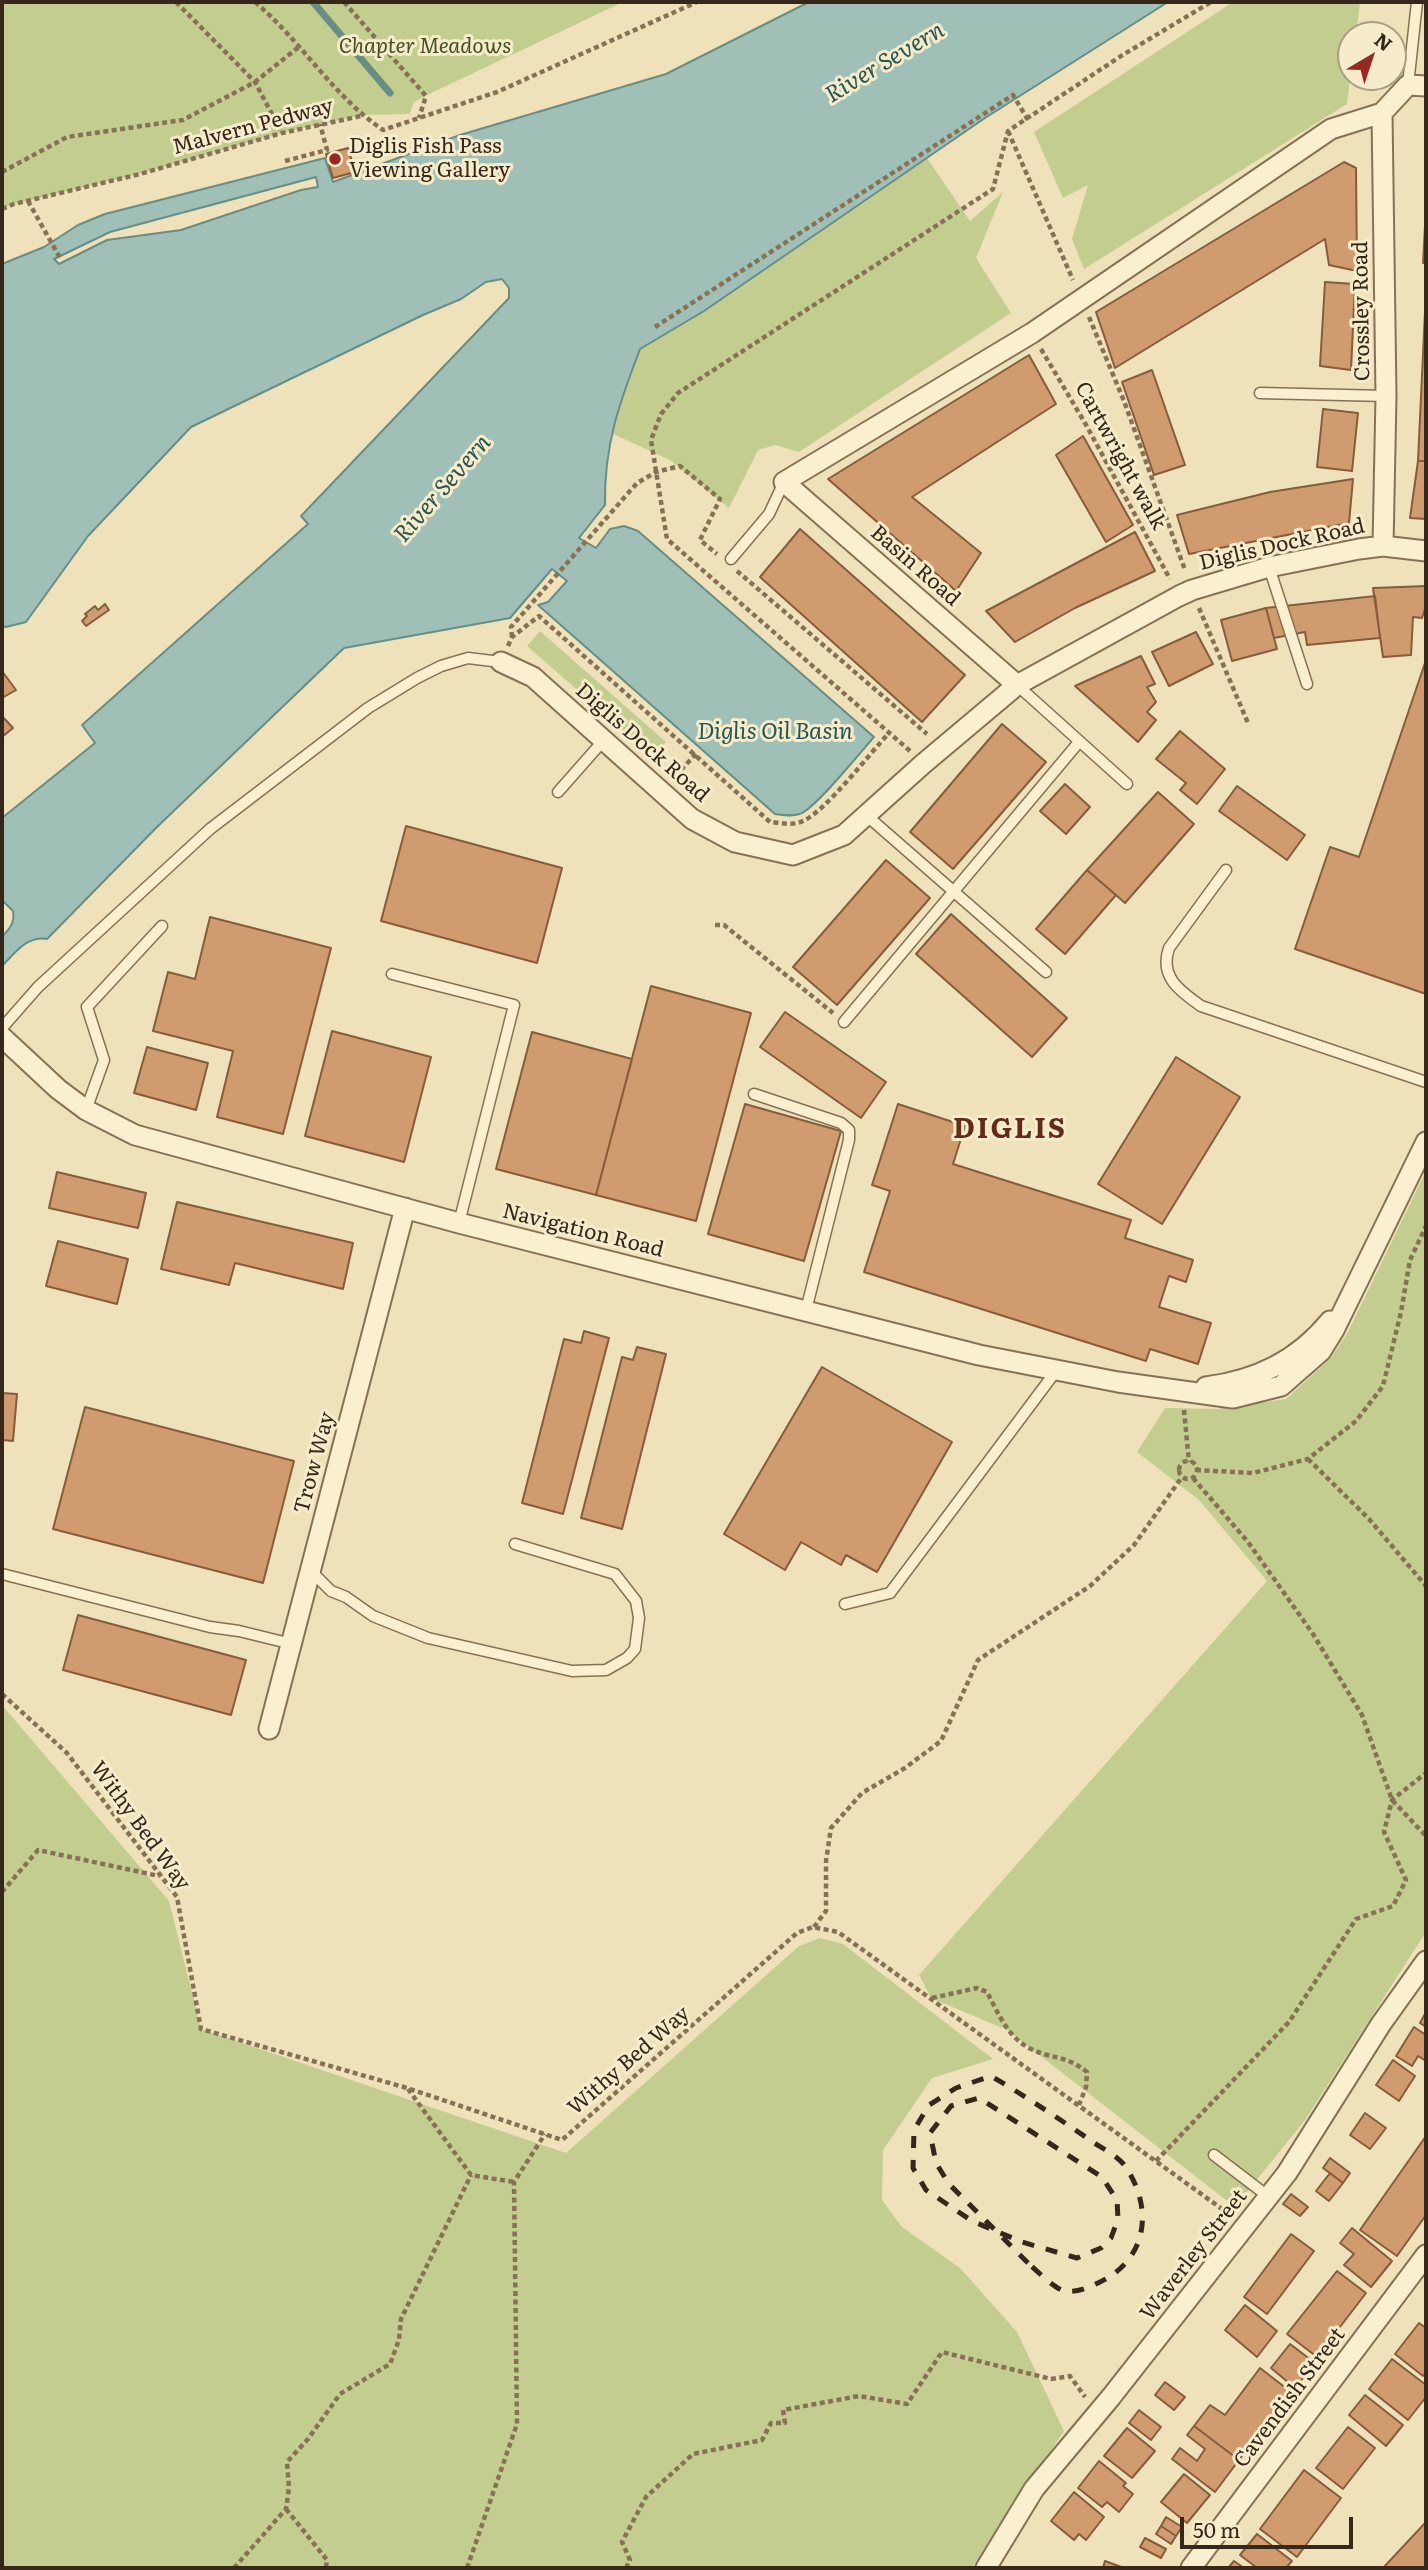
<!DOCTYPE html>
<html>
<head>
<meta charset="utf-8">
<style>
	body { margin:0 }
	#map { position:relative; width:1428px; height:2570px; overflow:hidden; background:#efe2bb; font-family:Literata,serif }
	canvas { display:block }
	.frame { position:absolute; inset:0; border:4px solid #35281a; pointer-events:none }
	.north { position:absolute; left:1337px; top:21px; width:70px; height:70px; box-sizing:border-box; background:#f6eccb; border:2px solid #a99e84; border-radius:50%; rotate:39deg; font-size:19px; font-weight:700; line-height:28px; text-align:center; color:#35281a }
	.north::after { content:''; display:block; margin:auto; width:24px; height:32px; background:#972823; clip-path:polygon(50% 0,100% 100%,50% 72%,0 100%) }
	.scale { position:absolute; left:1180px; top:2517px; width:173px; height:32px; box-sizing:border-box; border:4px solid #35281a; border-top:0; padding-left:9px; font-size:21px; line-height:24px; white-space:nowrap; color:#35281a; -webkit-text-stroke:5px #f6eccb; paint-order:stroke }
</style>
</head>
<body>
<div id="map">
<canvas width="1428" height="2570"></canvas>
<div class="frame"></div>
<div class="north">N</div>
<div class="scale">50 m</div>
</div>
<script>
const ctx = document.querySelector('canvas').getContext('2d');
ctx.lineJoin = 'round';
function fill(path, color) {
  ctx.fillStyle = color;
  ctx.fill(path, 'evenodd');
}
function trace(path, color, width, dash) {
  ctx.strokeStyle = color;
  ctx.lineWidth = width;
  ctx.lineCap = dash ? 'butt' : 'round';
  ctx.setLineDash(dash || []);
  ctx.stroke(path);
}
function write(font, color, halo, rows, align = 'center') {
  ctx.font = font + ' Literata,serif';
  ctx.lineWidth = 6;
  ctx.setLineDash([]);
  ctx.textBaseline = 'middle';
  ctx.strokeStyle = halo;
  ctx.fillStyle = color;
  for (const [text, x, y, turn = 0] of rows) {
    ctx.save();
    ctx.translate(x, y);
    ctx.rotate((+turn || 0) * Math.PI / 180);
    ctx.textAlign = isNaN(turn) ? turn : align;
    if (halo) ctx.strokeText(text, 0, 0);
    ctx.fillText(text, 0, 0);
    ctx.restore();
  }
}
fill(new Path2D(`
	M 2,2 L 623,2 L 423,97 L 413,103 L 410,114 L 362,115 L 282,133 L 140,174 L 14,204 L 2,209 Z
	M 1233,2 L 1360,2 L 1356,35 L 1351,35 L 1351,71 L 1347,104 L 1084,269 L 1072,239 L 1088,185 L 1063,198 L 1034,132 Z
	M 927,158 L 970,221 L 1003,192 L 976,258 L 1011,313 L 799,452 L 775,445 L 758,450 L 729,508 L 670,460 L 611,433 L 640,348 L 704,311 Z
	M 540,631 L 666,742 L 653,756 L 527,646 Z
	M 1426,1171 L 1426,1932 L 1305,2120 L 1235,2207 L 1007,2030 L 931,1998 L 919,1975 L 1267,1581 L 1199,1500 L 1137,1452 L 1165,1408 L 1217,1409 L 1286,1399 L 1330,1359 L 1347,1334 Z
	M 2,1705 L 169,1901 L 201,2029 L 566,2153 L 799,1946 L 820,1938 L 843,1944 L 993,2059 L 932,2078 L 883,2150 L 882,2200 L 902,2227 L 960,2268 L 1017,2332 L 1064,2431 L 972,2568 L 2,2568 Z`), '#c3cd8f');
const water = new Path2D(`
	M 809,2 L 1168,2 L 985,118 L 704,311 L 640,349 C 619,404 604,445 605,505 L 579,538 L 596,548 L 610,529 L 624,526 L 638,531 L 874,737 C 859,754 819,804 802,813 C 794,817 784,815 775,814 L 538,605 L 548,602 L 567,581 L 552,569 L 510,618 L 344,648 L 157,827 L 47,939 C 27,935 14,954 2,966 L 2,937 C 10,928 15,923 13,911 L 2,900 L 2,818 L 95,743 L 82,725 L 308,524 L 301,516 L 509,298 L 509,288 L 502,279 L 486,282 L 461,299 L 423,315 L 191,427 L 88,536 L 26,622 L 6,627 L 2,626 L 2,264 L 44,247 L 78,225 L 105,214 L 325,158 L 333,182 L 460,135 L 666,74 ZM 316,177 L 318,187 L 301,190 L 181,230 L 107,240 L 59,264 L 54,259 L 110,232 Z`);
fill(water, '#9fbfb7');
trace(water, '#678d85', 2);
trace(new Path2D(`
	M 313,2 L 390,93`), '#678d85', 7);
const building = new Path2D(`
	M 348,148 L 355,172 L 333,178 L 326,154 Z
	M 1344,162 L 1356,168 L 1357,271 L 1329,265 L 1325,239 L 1115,368 L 1096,312 Z
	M 1426,207 L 1426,263 L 1423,263 Z
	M 1325,282 L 1355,284 L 1351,370 L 1320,366 Z
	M 1426,290 L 1426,461 L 1418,461 Z
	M 1029,355 L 1056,404 L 912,497 L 981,553 L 956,591 L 828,479 Z
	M 1152,370 L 1185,465 L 1154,475 L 1122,382 Z
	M 1323,409 L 1358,413 L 1352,471 L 1317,467 Z
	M 1083,436 L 1133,525 L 1106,542 L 1056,455 Z
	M 1418,461 L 1426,461 L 1426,519 L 1410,518 Z
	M 1353,479 L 1349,523 L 1189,554 L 1177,515 L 1270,492 Z
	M 800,529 L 965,675 L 922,722 L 760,577 Z
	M 1135,532 L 1155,571 L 1075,608 L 1015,642 L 986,611 Z
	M 1426,586 L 1426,606 L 1422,618 L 1413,617 L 1411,655 L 1383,657 L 1373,588 Z
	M 1375,596 L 1380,638 L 1307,645 L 1305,632 L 1274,638 L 1266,608 Z
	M 105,604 L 109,610 L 86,626 L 82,621 L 87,616 L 85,614 L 95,606 L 98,610 Z
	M 1266,608 L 1277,649 L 1232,661 L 1221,620 Z
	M 1196,632 L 1213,664 L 1169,686 L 1152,652 Z
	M 1141,656 L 1155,684 L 1147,687 L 1156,702 L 1147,712 L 1156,720 L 1138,742 L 1075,686 Z
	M 1426,660 L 1426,994 L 1295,949 L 1330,847 L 1359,857 Z
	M 2,671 L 16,690 L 2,698 Z
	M 2,716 L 13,728 L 2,737 Z
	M 1002,724 L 1046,762 L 953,869 L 910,832 Z
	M 1180,731 L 1225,769 L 1197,804 L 1180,790 L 1186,783 L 1156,759 Z
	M 1065,784 L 1090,807 L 1066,834 L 1040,811 Z
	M 1237,786 L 1305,835 L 1287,860 L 1219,811 Z
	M 1158,792 L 1194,824 L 1125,903 L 1087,870 Z
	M 406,826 L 562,868 L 537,963 L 381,921 Z
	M 886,860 L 930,898 L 837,1005 L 793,967 Z
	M 1087,870 L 1116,895 L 1065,954 L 1036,929 Z
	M 951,914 L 1067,1018 L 1032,1057 L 916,954 Z
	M 210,917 L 331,948 L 283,1134 L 217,1117 L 233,1051 L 153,1031 L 168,972 L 195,979 Z
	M 651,986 L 751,1013 L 696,1221 L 596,1195 Z
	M 785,1012 L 886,1082 L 861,1118 L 760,1047 Z
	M 332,1031 L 431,1057 L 404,1162 L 305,1136 Z
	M 532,1032 L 632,1059 L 596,1195 L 496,1169 Z
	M 147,1047 L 208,1063 L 196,1110 L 134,1093 Z
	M 1176,1057 L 1240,1097 L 1162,1224 L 1098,1184 Z
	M 745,1104 L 841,1131 L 804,1261 L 708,1234 Z
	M 898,1104 L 965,1126 L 953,1164 L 1131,1220 L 1125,1238 L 1193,1260 L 1186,1282 L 1169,1276 L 1159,1307 L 1211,1323 L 1198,1364 L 1150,1349 L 1146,1361 L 864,1272 L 890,1191 L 872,1185 Z
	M 57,1172 L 146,1193 L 138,1228 L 49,1208 Z
	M 177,1202 L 353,1243 L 343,1289 L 235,1263 L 229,1285 L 161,1269 Z
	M 58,1241 L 128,1259 L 117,1304 L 46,1286 Z
	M 584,1331 L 609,1338 L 563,1514 L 522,1503 L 564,1339 L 581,1343 Z
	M 637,1347 L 666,1354 L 622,1529 L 581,1518 L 622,1357 L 633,1360 Z
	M 822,1367 L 952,1442 L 877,1572 L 846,1555 L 841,1565 L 801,1542 L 785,1570 L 724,1534 Z
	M 2,1393 L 17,1394 L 13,1441 L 2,1440 Z
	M 85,1407 L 294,1461 L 263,1583 L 53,1529 Z
	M 78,1615 L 246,1660 L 231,1715 L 63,1670 Z
	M 1426,2012 L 1426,2027 L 1420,2023 Z
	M 1414,2027 L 1426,2035 L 1426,2061 L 1418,2056 L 1412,2066 L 1396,2056 Z
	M 1393,2060 L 1415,2076 L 1399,2101 L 1376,2085 Z
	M 1365,2113 L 1386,2128 L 1370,2149 L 1350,2135 Z
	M 1426,2136 L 1426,2215 L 1397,2256 L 1360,2230 Z
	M 1330,2158 L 1350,2173 L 1343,2183 L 1323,2168 Z
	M 1330,2173 L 1343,2183 L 1329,2201 L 1316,2191 Z
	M 1291,2194 L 1308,2207 L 1300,2216 L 1283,2204 Z
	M 1352,2228 L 1392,2261 L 1371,2287 L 1344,2265 L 1354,2254 L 1340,2243 Z
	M 1291,2234 L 1314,2251 L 1267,2314 L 1244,2297 Z
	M 1337,2271 L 1366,2293 L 1317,2357 L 1287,2334 Z
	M 1245,2305 L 1277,2331 L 1257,2357 L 1225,2330 Z
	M 1419,2323 L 1426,2328 L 1426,2372 L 1423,2376 L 1395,2354 Z
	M 1290,2344 L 1315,2363 L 1295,2388 L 1271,2368 Z
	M 1392,2359 L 1426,2385 L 1426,2397 L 1408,2420 L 1369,2389 Z
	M 1260,2368 L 1291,2392 L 1239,2460 L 1194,2426 L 1210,2405 L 1225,2415 Z
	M 1165,2382 L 1185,2397 L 1174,2410 L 1155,2395 Z
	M 1365,2395 L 1403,2425 L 1386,2446 L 1349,2415 Z
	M 1139,2410 L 1161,2427 L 1151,2440 L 1129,2423 Z
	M 1194,2426 L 1239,2460 L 1215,2492 L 1172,2459 L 1180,2448 L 1197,2461 L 1205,2449 L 1187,2435 Z
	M 1348,2427 L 1375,2448 L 1343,2489 L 1316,2468 Z
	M 1127,2428 L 1155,2451 L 1132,2478 L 1104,2456 Z
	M 1099,2461 L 1126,2483 L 1123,2486 L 1133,2494 L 1119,2512 L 1107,2502 L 1102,2507 L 1078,2488 Z
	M 1304,2470 L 1341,2498 L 1297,2557 L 1260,2529 Z
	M 1184,2474 L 1210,2495 L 1187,2523 L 1161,2502 Z
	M 1074,2492 L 1104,2517 L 1086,2540 L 1079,2534 L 1074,2540 L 1051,2521 Z
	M 1166,2517 L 1182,2527 L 1176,2536 L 1161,2526 Z
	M 1426,2522 L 1426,2568 L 1383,2568 Z
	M 1161,2526 L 1176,2536 L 1171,2544 L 1156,2534 Z
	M 1257,2534 L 1292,2561 L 1286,2568 L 1257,2568 L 1240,2555 Z
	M 1145,2538 L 1166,2549 L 1161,2558 L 1140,2547 Z
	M 1105,2561 L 1124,2568 L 1103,2568 Z
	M 1234,2561 L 1244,2568 L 1228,2568 Z`);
fill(building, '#cf9b6f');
trace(building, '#865c3a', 2);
const service = new Path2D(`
	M 1408,85 L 1417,2
	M 1260,393 L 1386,396
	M 731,559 L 769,514 L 784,482
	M 1269,567 L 1307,684
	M 1017,685 L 1127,784
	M 558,792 L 603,741
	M 866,815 L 1046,972
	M 1226,870 L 1169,948 C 1159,977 1180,991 1201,1006 L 1426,1082
	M 392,974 L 514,1005 L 459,1223
	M 844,1022 L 1079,742
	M 2,1028 L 38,987 L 210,829 L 368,708 L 417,678 L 441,666 L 468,658 L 501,662
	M 754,1094 L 841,1123 L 849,1130 L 849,1140 L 806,1310
	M 86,1110 L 104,1060 L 87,1007 L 162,926
	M 311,1571 L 331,1591 L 346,1597 L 373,1616 L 428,1638 L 572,1671 L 606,1670 L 627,1658 L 635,1649 L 639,1618 L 636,1601 L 615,1574 L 515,1544
	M 2,1574 L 210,1627 L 239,1631 L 292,1644
	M 845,1604 L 890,1593 L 1056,1371
	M 1214,2155 L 1269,2197`);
const minor = new Path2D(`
	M 1383,546 L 1386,396 L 1382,113 L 1408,85 L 1426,86
	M 501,662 L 533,677 L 692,819 L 735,842 L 793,855 L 844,835 L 923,764 L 1017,685 L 1179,596 L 1192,590 L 1269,567 L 1359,549 L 1383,546 L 1426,551
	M 1017,685 L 784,482 L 1032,333 L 1331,129 L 1382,113
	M 2,1037 L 58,1089 L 86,1110 L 135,1135 L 459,1223 L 979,1355 L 1118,1382 L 1233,1398 L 1281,1386 L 1321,1351 L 1334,1330 L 1426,1142
	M 1206,1387 C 1257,1380 1297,1361 1330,1321
	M 269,1729 L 405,1208
	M 986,2568 L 1034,2489 L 1111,2397 L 1287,2173 L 1381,2024 L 1426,1961
	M 1191,2568 L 1426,2255`);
trace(service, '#867155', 13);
trace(minor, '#867155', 23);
trace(new Path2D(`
	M 176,2 L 255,82 L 282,133
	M 255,2 C 301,41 333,96 383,130 L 497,92 L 697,2
	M 344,2 L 426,96 L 419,118
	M 1008,131 L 1073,280
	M 285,161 L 327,150 L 320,124
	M 2,172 L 67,137 L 183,120 L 255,82 L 300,46
	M 28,201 L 60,258
	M 2,209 L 14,204 L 140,174 L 282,133 L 361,116
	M 1089,317 L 1124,401 L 1185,570
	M 655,327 L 1013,95 L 1028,120
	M 1041,349 L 1085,423 L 1170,579
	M 737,571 L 927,734
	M 1199,608 L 1248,723
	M 512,637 L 511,627 L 637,483 L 656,472 L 680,466 L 720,499 L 700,540 L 717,554
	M 508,646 L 512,637 L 539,616 L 770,822 C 781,823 793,826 803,821 C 826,811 870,753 889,733
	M 910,751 L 667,539 L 651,440 L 661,414 L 678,393 L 993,189 L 1008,131 L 1121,56 L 1211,2
	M 675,776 L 696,754
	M 715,925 L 724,925 L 833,1013
	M 1184,1410 L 1189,1462
	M 1308,1459 L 1369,1519 L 1426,1586
	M1179 1470a9 9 0 1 1 18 0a9 9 0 1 1-18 0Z
	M 1196,1470 L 1253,1473 L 1308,1459 L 1356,1421 L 1383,1386 L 1401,1312 L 1410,1260 L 1426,1226
	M 1193,1478 L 1248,1542 L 1313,1634 L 1362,1715 L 1392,1800 L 1426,1836
	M 2,1694 L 67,1753 L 177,1897 L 201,2029 L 407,2088 L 562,2140 L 797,1933 L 813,1927 L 838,1932 L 1229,2214
	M 2,1892 L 38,1850 L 159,1876
	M 814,1927 L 826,1911 L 826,1861 L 831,1828 L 862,1793 L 905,1768 L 941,1741 L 978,1660 L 1090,1586 L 1134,1545 L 1182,1477
	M 932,1998 L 977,1988 L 987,1992 C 998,2013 1008,2038 1031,2049 C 1054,2060 1064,2054 1087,2072 L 1086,2087 L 1079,2105
	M 408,2089 L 471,2175 L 514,2182
	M 1156,2161 L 1289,2022 L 1356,1919 L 1393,1906 L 1406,1880 L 1384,1832 L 1392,1800 L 1426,1773
	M 286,2509 L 327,2560 L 326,2568
	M 234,2568 L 286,2509 L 289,2488 L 287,2462 L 308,2439 L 340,2394 L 390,2364 L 399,2340 L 401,2319 L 471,2175
	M 467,2568 L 517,2424 L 514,2182 L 545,2134
	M 626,2568 L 630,2560 L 622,2542 L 646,2497 L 693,2454 L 762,2440 L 771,2423 L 785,2423 L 783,2410 L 859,2396 L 907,2404 L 942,2352 L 1051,2379 L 1070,2376 L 1085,2397`), '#867155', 4.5, [5, 3.5]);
trace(service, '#faefce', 10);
trace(minor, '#faefce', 19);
trace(new Path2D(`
	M 1028,2263 L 949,2184 L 936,2163 L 930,2133 L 951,2106 L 979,2098 L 1102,2177 L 1117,2200 L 1118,2219 L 1111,2238 L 1101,2248 L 1077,2258 L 1022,2242 L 972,2221 L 926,2190 L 913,2168 L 914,2130 L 929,2105 L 956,2088 L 991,2076 C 1025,2096 1058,2118 1090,2140 C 1101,2148 1117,2155 1125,2166 C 1154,2208 1148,2260 1098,2283 C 1087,2288 1074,2294 1062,2290 C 1053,2287 1036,2270 1028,2263`), '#35281a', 5, [12, 12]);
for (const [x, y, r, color] of [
	[335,159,7,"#972823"]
]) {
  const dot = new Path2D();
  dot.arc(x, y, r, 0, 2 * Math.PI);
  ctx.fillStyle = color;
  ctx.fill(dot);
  trace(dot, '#f6eccb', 2.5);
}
write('italic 21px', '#435220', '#f6eccb', [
	["Chapter Meadows",425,47]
]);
write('21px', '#35281a', '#f6eccb', [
	["Malvern Pedway",253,127,-15],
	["Crossley Road",1362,311,-91],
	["Cartwright walk",1120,456,61],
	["Diglis Dock Road",1282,545,-13],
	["Basin Road",915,566,41],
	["Diglis Dock Road",642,743,41],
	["Navigation Road",583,1231,14],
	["Trow Way",315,1463,-75],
	["Withy Bed Way",140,1826,54],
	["Withy Bed Way",629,2061,-41],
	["Waverley Street",1194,2255,-52],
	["Cavendish Street",1290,2398,-53]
]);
write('21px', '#35281a', '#f6eccb', [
	["Diglis Fish Pass",349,147],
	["Viewing Gallery",349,171]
], 'left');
write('italic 23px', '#295554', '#f6eccb', [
	["River Severn",885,63,-31],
	["River Severn",443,489,-49],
	["Diglis Oil Basin",775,732]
]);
ctx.letterSpacing = '2px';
write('bold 28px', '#632b18', '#f6eccb', [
	["DIGLIS",1010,1130]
]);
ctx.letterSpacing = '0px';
</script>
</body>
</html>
